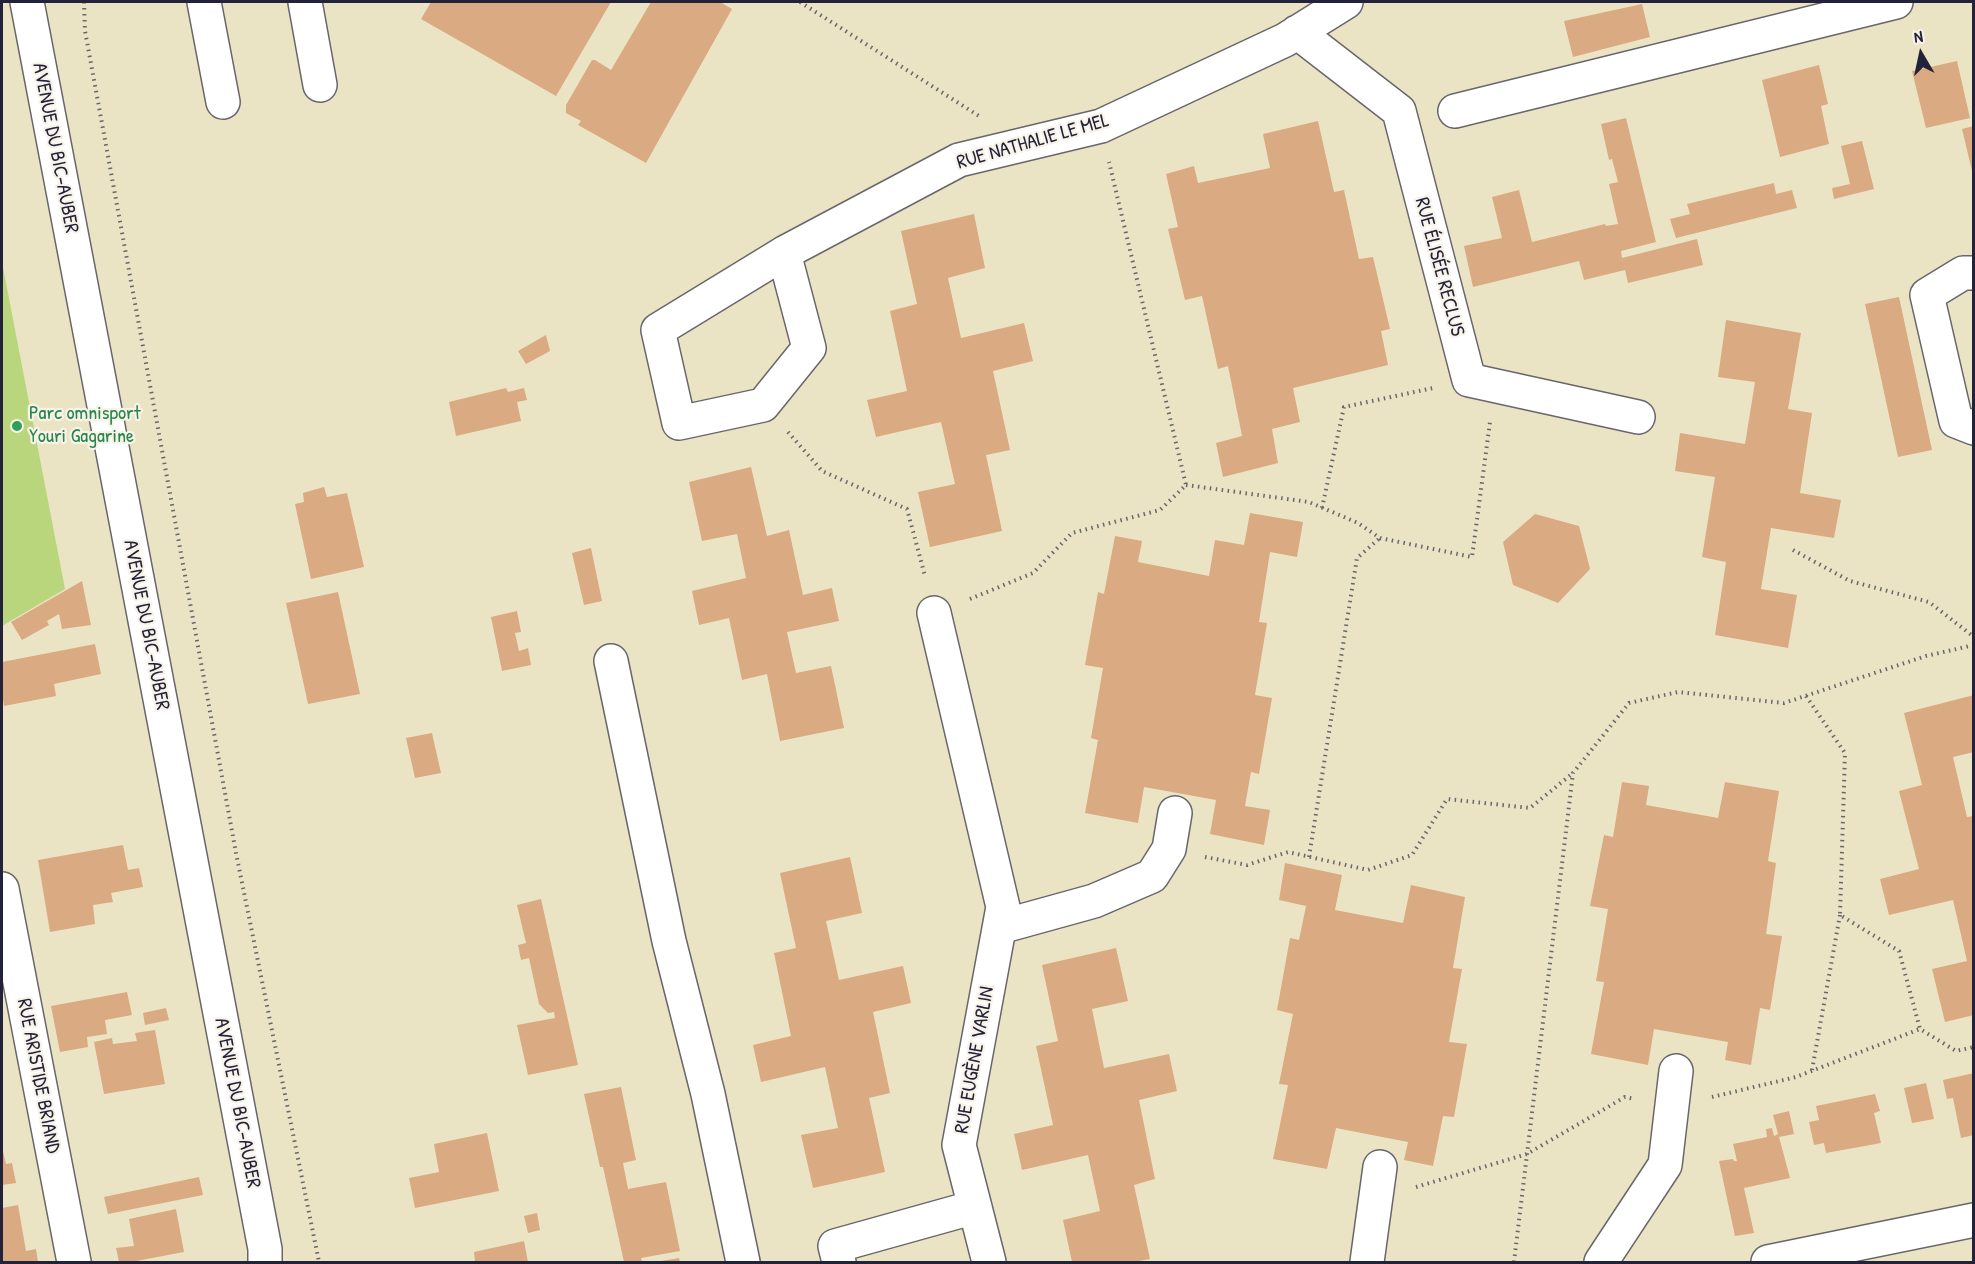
<!DOCTYPE html>
<html>
<head>
<meta charset="utf-8">
<style>
	body { margin:0 }
	#map { position:relative; width:1975px; height:1264px; overflow:hidden; background:#ebe4c4; font-family:"Patrick Hand",sans-serif }
	canvas { display:block }
	.frame { position:absolute; inset:0; border:3px solid #22223b; pointer-events:none }
	.north { position:absolute; left:1891px; top:24px; width:60px; height:60px; -webkit-text-stroke:4px #f7f3e8; paint-order:stroke; rotate:351deg; font-size:16px; font-weight:700; line-height:24px; text-align:center; color:#22223b }
	.north::after { content:''; display:block; margin:auto; width:21px; height:27px; background:#22223b; clip-path:polygon(50% 0,100% 100%,50% 72%,0 100%) }
</style>
</head>
<body>
<div id="map">
<canvas width="1975" height="1264"></canvas>
<div class="frame"></div>
<div class="north">N</div>
</div>
<script>
const ctx = document.querySelector('canvas').getContext('2d');
ctx.lineJoin = 'round';
function fill(path, color) {
  ctx.fillStyle = color;
  ctx.fill(path, 'evenodd');
}
function trace(path, color, width, dash) {
  ctx.strokeStyle = color;
  ctx.lineWidth = width;
  ctx.lineCap = dash ? 'butt' : 'round';
  ctx.setLineDash(dash || []);
  ctx.stroke(path);
}
function write(font, color, halo, rows, align = 'center') {
  ctx.font = font + ' "Patrick Hand",sans-serif';
  ctx.lineWidth = 4.5;
  ctx.setLineDash([]);
  ctx.textBaseline = 'middle';
  ctx.strokeStyle = halo;
  ctx.fillStyle = color;
  for (const [text, x, y, turn = 0] of rows) {
    ctx.save();
    ctx.translate(x, y);
    ctx.rotate((+turn || 0) * Math.PI / 180);
    ctx.textAlign = isNaN(turn) ? turn : align;
    if (halo) ctx.strokeText(text, 0, 0);
    ctx.fillText(text, 0, 0);
    ctx.restore();
  }
}
fill(new Path2D(`
	M 2,262 L 65,589 L 2,626 Z`), '#b9d67d');
fill(new Path2D(`
	M 431,2 L 611,2 L 556,96 L 421,19 Z
	M 651,2 L 720,2 L 732,9 L 646,163 L 578,125 L 581,121 L 566,113 L 566,105 L 592,60 L 595,60 L 611,70 Z
	M 1642,4 L 1650,37 L 1573,57 L 1564,21 Z
	M 1957,61 L 1970,118 L 1926,128 L 1912,71 Z
	M 1819,65 L 1828,104 L 1821,106 L 1829,144 L 1780,157 L 1762,80 Z
	M 1626,118 L 1656,242 L 1621,251 L 1622,258 L 1697,239 L 1703,265 L 1628,283 L 1625,270 L 1584,280 L 1579,261 L 1473,287 L 1464,246 L 1502,238 L 1492,197 L 1519,190 L 1532,242 L 1605,224 L 1606,226 L 1618,224 L 1609,184 L 1618,182 L 1612,159 L 1609,160 L 1601,124 Z
	M 1318,121 L 1334,192 L 1344,190 L 1359,259 L 1373,257 L 1390,329 L 1381,331 L 1388,365 L 1293,388 L 1300,422 L 1272,429 L 1278,463 L 1223,477 L 1216,443 L 1242,436 L 1228,366 L 1218,369 L 1202,296 L 1185,300 L 1168,229 L 1178,227 L 1166,174 L 1194,166 L 1198,183 L 1270,168 L 1263,134 Z
	M 1974,126 L 1974,175 L 1973,175 L 1962,129 Z
	M 1862,141 L 1874,189 L 1834,199 L 1832,188 L 1850,184 L 1841,146 Z
	M 1774,183 L 1776,194 L 1792,190 L 1797,208 L 1676,238 L 1670,219 L 1690,214 L 1687,204 Z
	M 974,214 L 985,268 L 948,278 L 961,338 L 1024,323 L 1033,361 L 993,371 L 1010,450 L 986,455 L 1002,531 L 930,547 L 918,492 L 955,484 L 941,422 L 876,437 L 867,400 L 907,391 L 890,311 L 917,304 L 901,231 Z
	M 1899,297 L 1932,450 L 1898,457 L 1865,304 Z
	M 1726,320 L 1801,333 L 1788,409 L 1812,413 L 1800,493 L 1841,500 L 1834,538 L 1771,528 L 1761,589 L 1797,595 L 1788,648 L 1715,635 L 1726,562 L 1702,557 L 1715,477 L 1675,471 L 1680,433 L 1745,444 L 1755,382 L 1718,377 Z
	M 546,335 L 550,351 L 526,364 L 518,351 Z
	M 506,388 L 508,392 L 524,388 L 527,400 L 517,402 L 521,421 L 456,436 L 449,402 Z
	M 751,467 L 767,536 L 789,530 L 803,595 L 832,588 L 839,621 L 787,632 L 796,673 L 831,666 L 844,728 L 780,741 L 767,674 L 742,680 L 729,618 L 699,625 L 692,591 L 746,578 L 737,534 L 702,541 L 689,482 Z
	M 324,487 L 327,497 L 347,493 L 364,567 L 311,579 L 295,504 L 304,502 L 303,493 Z
	M 1250,513 L 1303,522 L 1297,557 L 1270,552 L 1259,622 L 1267,623 L 1255,695 L 1272,698 L 1259,774 L 1251,772 L 1245,806 L 1270,810 L 1264,845 L 1210,834 L 1216,800 L 1144,787 L 1138,823 L 1085,813 L 1098,740 L 1091,738 L 1103,668 L 1085,665 L 1098,592 L 1104,594 L 1115,536 L 1142,541 L 1138,562 L 1209,576 L 1215,540 L 1244,545 Z
	M 1535,514 L 1579,526 L 1590,569 L 1558,603 L 1513,585 L 1503,542 Z
	M 591,548 L 602,601 L 584,605 L 572,553 Z
	M 82,581 L 91,625 L 62,629 L 59,614 L 47,621 L 49,625 L 22,640 L 11,622 Z
	M 338,592 L 360,694 L 308,704 L 286,603 Z
	M 517,611 L 521,632 L 515,633 L 519,651 L 528,648 L 531,665 L 502,671 L 491,617 Z
	M 95,644 L 101,674 L 54,684 L 56,696 L 4,706 L 2,693 L 2,662 Z
	M 1974,695 L 1974,752 L 1953,757 L 1967,817 L 1974,816 L 1974,1015 L 1945,1022 L 1932,969 L 1967,961 L 1953,900 L 1889,915 L 1880,879 L 1919,869 L 1899,791 L 1922,785 L 1904,713 Z
	M 432,733 L 441,773 L 415,778 L 406,738 Z
	M 1622,782 L 1649,786 L 1646,805 L 1718,818 L 1725,782 L 1779,791 L 1768,861 L 1776,863 L 1766,934 L 1782,936 L 1770,1010 L 1760,1008 L 1751,1065 L 1725,1060 L 1728,1042 L 1654,1029 L 1648,1065 L 1591,1054 L 1604,982 L 1596,981 L 1608,909 L 1590,906 L 1604,835 L 1613,837 Z
	M 123,845 L 128,870 L 139,868 L 143,887 L 111,893 L 113,902 L 93,905 L 95,924 L 50,932 L 38,860 Z
	M 850,857 L 862,913 L 826,921 L 839,980 L 903,966 L 911,1003 L 873,1012 L 890,1093 L 869,1098 L 885,1172 L 813,1188 L 801,1135 L 838,1128 L 825,1067 L 761,1082 L 753,1045 L 791,1036 L 774,953 L 796,948 L 780,873 Z
	M 1285,863 L 1342,875 L 1335,910 L 1403,923 L 1411,885 L 1465,897 L 1453,968 L 1462,969 L 1449,1042 L 1467,1044 L 1454,1117 L 1443,1116 L 1433,1166 L 1404,1160 L 1408,1142 L 1336,1128 L 1327,1169 L 1273,1159 L 1288,1085 L 1279,1084 L 1293,1014 L 1277,1010 L 1290,938 L 1299,940 L 1306,906 L 1279,900 Z
	M 541,899 L 578,1065 L 528,1075 L 517,1025 L 555,1018 L 554,1012 L 548,1013 L 539,1004 L 529,958 L 521,960 L 518,945 L 526,943 L 517,905 Z
	M 1116,948 L 1128,1001 L 1092,1009 L 1104,1068 L 1169,1054 L 1177,1091 L 1139,1100 L 1155,1179 L 1134,1185 L 1150,1259 L 1134,1262 L 1072,1262 L 1063,1220 L 1100,1211 L 1088,1155 L 1022,1170 L 1014,1134 L 1053,1125 L 1036,1046 L 1058,1041 L 1042,965 Z
	M 127,992 L 132,1015 L 105,1020 L 107,1034 L 87,1037 L 88,1047 L 60,1052 L 51,1006 Z
	M 166,1008 L 169,1020 L 145,1025 L 143,1013 Z
	M 155,1030 L 165,1084 L 104,1094 L 94,1042 L 112,1038 L 113,1044 L 137,1041 L 135,1033 Z
	M 1974,1073 L 1974,1135 L 1961,1138 L 1953,1098 L 1947,1099 L 1943,1080 Z
	M 1926,1083 L 1934,1119 L 1912,1123 L 1904,1088 Z
	M 621,1087 L 636,1160 L 623,1163 L 628,1189 L 666,1182 L 680,1251 L 641,1258 L 642,1261 L 635,1262 L 624,1262 L 603,1167 L 600,1167 L 584,1094 Z
	M 1875,1094 L 1880,1111 L 1874,1113 L 1881,1143 L 1826,1153 L 1824,1143 L 1814,1145 L 1809,1122 L 1819,1120 L 1816,1106 Z
	M 1789,1111 L 1794,1134 L 1779,1137 L 1790,1178 L 1744,1188 L 1754,1233 L 1735,1236 L 1719,1161 L 1733,1159 L 1734,1161 L 1737,1161 L 1733,1144 L 1767,1137 L 1766,1129 L 1772,1128 L 1774,1136 L 1778,1134 L 1773,1115 Z
	M 487,1133 L 499,1191 L 415,1208 L 409,1178 L 439,1172 L 434,1144 Z
	M 2,1147 L 6,1164 L 12,1163 L 16,1183 L 2,1185 Z
	M 199,1177 L 203,1195 L 108,1214 L 104,1197 Z
	M 18,1205 L 26,1251 L 36,1249 L 38,1262 L 2,1262 L 2,1208 Z
	M 176,1209 L 184,1252 L 131,1262 L 119,1262 L 116,1248 L 134,1246 L 129,1219 Z
	M 537,1213 L 540,1230 L 528,1233 L 524,1216 Z
	M 524,1241 L 528,1262 L 475,1262 L 474,1252 Z
	M 679,1258 L 680,1262 L 661,1262 L 661,1261 Z`), '#daaa82');
const minor = new Path2D(`
	M 204,2 L 223,102
	M 305,2 L 320,85
	M 1297,32 L 1399,111 L 1469,380 L 1638,417
	M 1455,111 L 1896,2
	M 784,253 L 809,348 L 763,405 L 679,423 L 658,330 L 784,253 L 959,160 L 1101,126 L 1285,40 L 1346,2
	M 1974,273 L 1963,273 L 1927,295 L 1956,421 L 1974,428
	M 934,613 L 1003,907 L 959,1145 L 989,1262
	M 611,661 L 669,941 L 708,1094 L 743,1262
	M 2,889 L 74,1262
	M 1000,927 L 1094,901 L 1152,876 L 1169,849 L 1175,813
	M 839,1262 L 835,1246 L 975,1207
	M 1367,1262 L 1380,1167
	M 1601,1262 L 1665,1165 L 1676,1071
	M 1768,1262 L 1974,1220`);
const major = new Path2D(`
	M 27,2 L 265,1249 L 265,1262`);
trace(minor, '#68666b', 36);
trace(major, '#68666b', 36);
trace(new Path2D(`
	M 84,2 L 85,31 L 236,853 L 319,1262
	M 800,2 L 979,116
	M 788,432 L 822,471 L 907,509 L 925,576
	M 1186,485 L 1309,502 L 1358,523 L 1380,538 L 1472,557 L 1490,422
	M 1322,508 L 1344,407 L 1433,388
	M 1793,550 L 1850,581 L 1929,602 L 1974,637
	M 970,599 L 1033,573 L 1072,533 L 1160,510 L 1186,485 L 1109,162
	M 1806,696 L 1845,753 L 1840,915 L 1899,951 L 1920,1029 L 1956,1051 L 1974,1047
	M 1205,857 L 1247,865 L 1288,852 L 1368,870 L 1412,855 L 1447,799 L 1530,808 L 1573,773
	M 1309,857 L 1357,558 L 1380,538
	M 1812,1070 L 1840,915
	M 1712,1097 L 1796,1077 L 1920,1029
	M 1416,1187 L 1527,1154 L 1625,1097 L 1635,1099
	M 1514,1262 L 1573,773 L 1629,703 L 1678,692 L 1784,703 L 1926,656 L 1974,645`), '#68666b', 4, [1.5, 4.5]);
trace(minor, '#fff', 33);
trace(major, '#fff', 33);
for (const [x, y, r, color] of [
	[17,426,6,"#2e9e5b"]
]) {
  const dot = new Path2D();
  dot.arc(x, y, r, 0, 2 * Math.PI);
  ctx.fillStyle = color;
  ctx.fill(dot);
  trace(dot, '#f7f3e8', 2);
}
write('20px', '#22223b', '#f7f3e8', [
	["RUE NATHALIE LE MEL",1033,142,-16],
	["AVENUE DU BIC-AUBER",55,148,79],
	["RUE ÉLISÉE RECLUS",1439,267,75],
	["AVENUE DU BIC-AUBER",146,625,79],
	["RUE EUGÈNE VARLIN",975,1060,-80],
	["RUE ARISTIDE BRIAND",38,1076,79],
	["AVENUE DU BIC-AUBER",237,1103,79]
]);
write('20px', '#27864d', '#f7f3e8', [
	["Parc omnisport",29,414],
	["Youri Gagarine",29,437]
], 'left');
</script>
</body>
</html>
